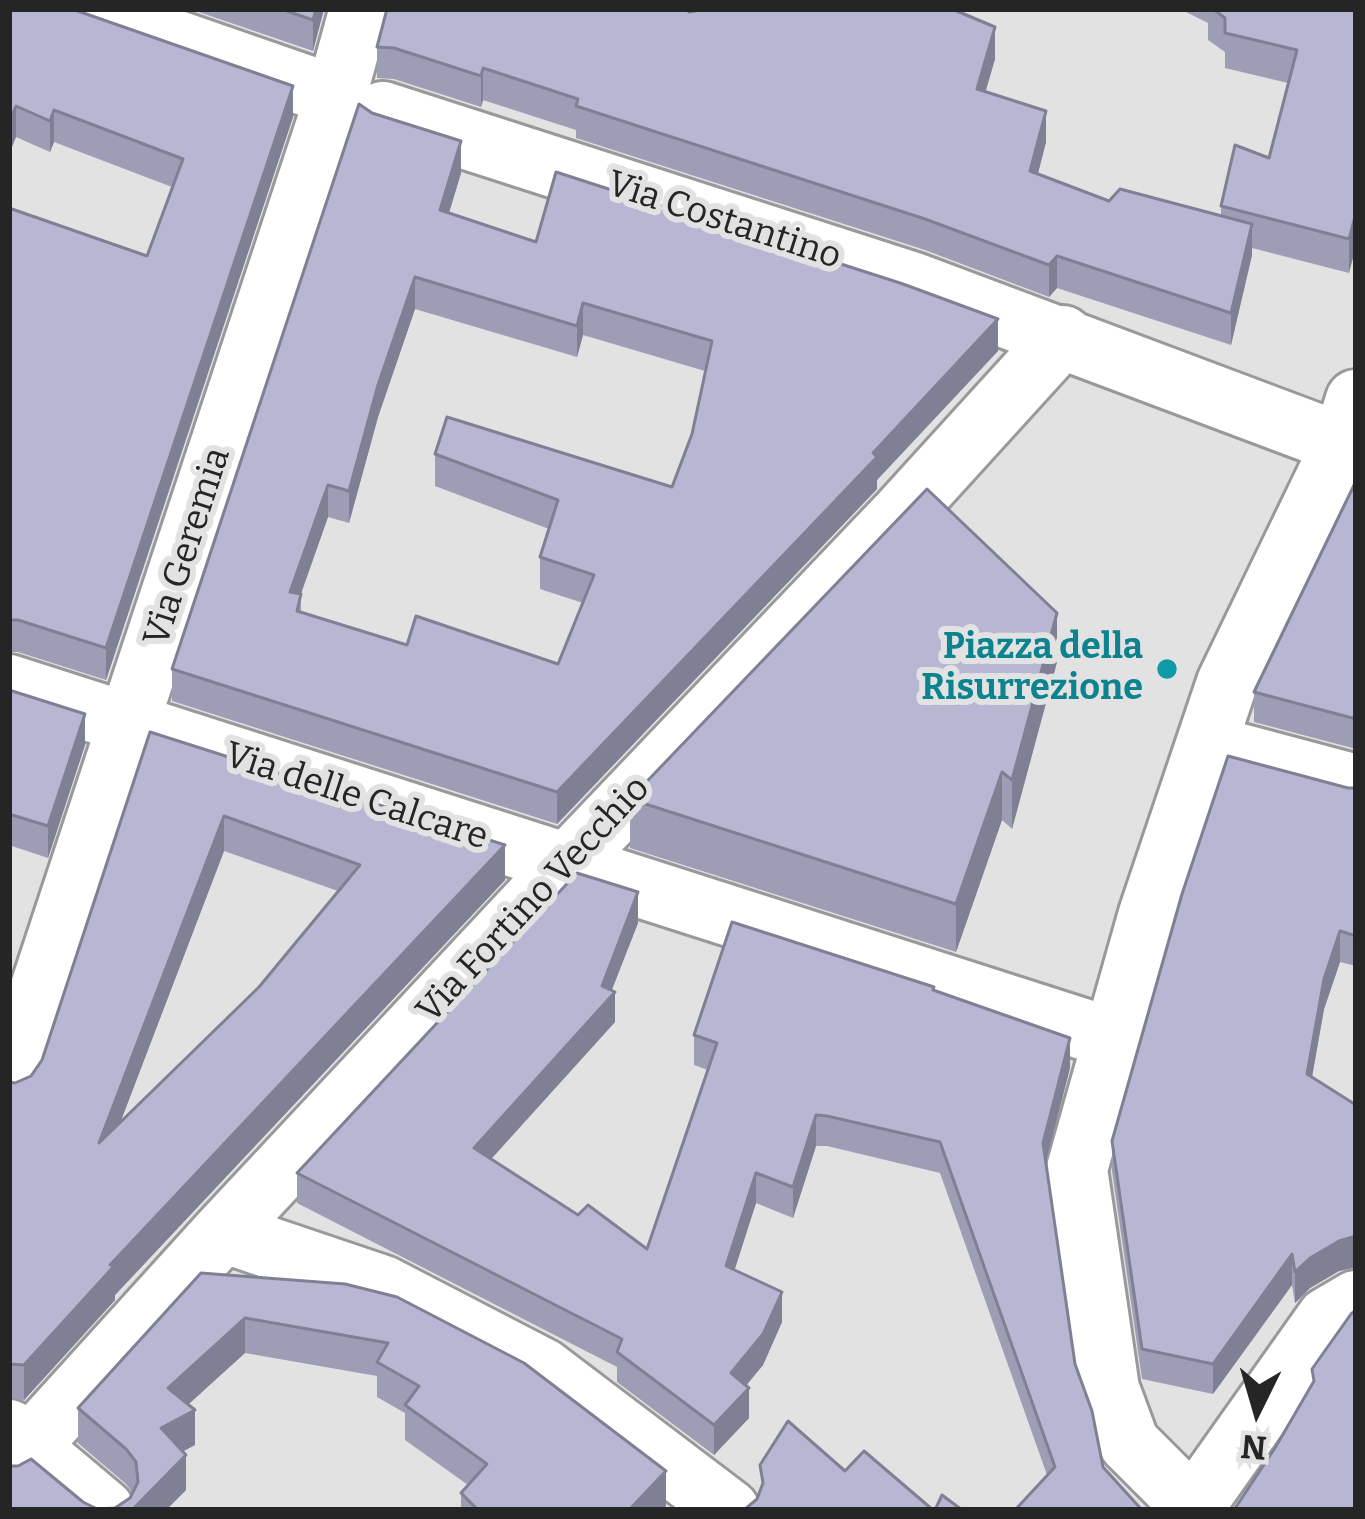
<!DOCTYPE html>
<html>
<head>
<meta charset="utf-8">
<style>
	body { margin:0 }
	#map { position:relative; width:1365px; height:1519px; overflow:hidden; background:#e2e2e3; font-family:Bitter,serif }
	canvas { display:block }
	.frame { position:absolute; inset:0; border:12px solid #252526; pointer-events:none }
	.north { position:absolute; left:1197px; top:1351px; width:120px; height:120px; -webkit-text-stroke:9px #e2e2e3; paint-order:stroke; rotate:185deg; font-size:33px; font-weight:700; line-height:48px; text-align:center; color:#252526 }
	.north::after { content:''; display:block; margin:auto; width:42px; height:54px; background:#252526; clip-path:polygon(50% 0,100% 100%,50% 72%,0 100%) }
</style>
</head>
<body>
<div id="map">
<canvas width="1365" height="1519"></canvas>
<div class="frame"></div>
<div class="north">N</div>
</div>
<script>
const ctx = document.querySelector('canvas').getContext('2d');
ctx.lineJoin = 'round';
function trace(path, color, width, dash) {
  ctx.strokeStyle = color;
  ctx.lineWidth = width;
  ctx.lineCap = dash ? 'butt' : 'round';
  ctx.setLineDash(dash || []);
  ctx.stroke(path);
}
function fill(path, color) {
  ctx.fillStyle = color;
  ctx.fill(path, 'evenodd');
}
function write(font, color, halo, rows, align = 'center') {
  ctx.font = font + ' Bitter,serif';
  ctx.lineWidth = 12;
  ctx.setLineDash([]);
  ctx.textBaseline = 'middle';
  ctx.strokeStyle = halo;
  ctx.fillStyle = color;
  for (const [text, x, y, turn = 0] of rows) {
    ctx.save();
    ctx.translate(x, y);
    ctx.rotate((+turn || 0) * Math.PI / 180);
    ctx.textAlign = isNaN(turn) ? turn : align;
    if (halo) ctx.strokeText(text, 0, 0);
    ctx.fillText(text, 0, 0);
    ctx.restore();
  }
}
const street = new Path2D(`
	M 85,9 L 336,96
	M 383,112 L 914,283 L 1356,449
	M 9,685 L 1114,1039
	M 1206,745 L 1356,785
	M 9,1084 L 336,96 L 360,9
	M 223,1232 L 383,1286 L 543,1369 L 729,1510
	M 9,1430 L 104,1510
	M 9,1468 L 223,1232 L 567,864 L 902,513 L 1063,336
	M 1193,1507 L 1129,1443 L 1109,1389 L 1077,1169 L 1149,914 L 1227,683 L 1342,445 L 1356,400
	M 1191,1510 L 1327,1318 L 1356,1301`);
trace(street, '#99999a', 66);
trace(street, '#fff', 60);
fill(new Path2D(`
	M 9,9 L 293,117 L 106,680 L 18,652 L 9,652 L 9,208 L 147,256 L 172,187 L 54,142 L 50,152 L 16,137 L 9,154 Z
	M 190,9 L 324,9 L 313,51 Z
	M 1180,9 L 1356,9 L 1349,273 L 1252,248 L 1252,255 L 1231,345 L 1057,288 L 1049,297 L 925,250 L 576,138 L 576,130 L 483,100 L 481,107 L 394,79 L 377,78 L 377,47 L 995,59 L 985,92 L 1046,142 L 1038,174 L 1109,201 L 1221,215 L 1221,206 L 1269,158 L 1288,83 L 1225,68 L 1225,52 L 1208,40 L 1208,23 Z
	M 461,173 L 449,213 L 536,242 L 998,351 L 877,480 L 877,489 L 557,824 L 172,701 L 172,669 ZM 415,309 L 577,357 L 583,335 L 705,371 L 692,434 L 672,487 L 435,454 L 435,486 L 549,529 L 540,557 L 540,589 L 583,603 L 558,664 L 407,645 L 301,612 L 301,594 L 328,517 L 349,523 L 378,417 Z
	M 1356,481 L 1356,749 L 1254,722 L 1254,692 Z
	M 1057,662 L 1012,829 L 1002,820 L 956,952 L 630,848 L 630,799 Z
	M 9,690 L 85,745 L 48,858 L 9,845 Z
	M 150,732 L 505,880 L 115,1295 L 115,1300 L 24,1400 L 9,1398 L 9,1082 L 15,1083 L 31,1076 L 42,1060 ZM 224,851 L 338,891 L 259,987 L 120,1123 Z
	M 1348,788 L 1356,788 L 1356,966 L 1340,962 L 1324,1009 L 1312,1077 L 1356,1105 L 1356,1267 L 1339,1271 L 1310,1288 L 1295,1303 L 1292,1285 L 1213,1394 L 1142,1379 L 1112,1171 L 1112,1141 Z
	M 638,923 L 612,990 L 615,1022 L 491,1159 L 578,1215 L 647,1249 L 708,1070 L 694,1065 L 694,1035 L 934,990 L 1070,1068 L 1046,1162 L 1075,1364 L 1103,1467 L 1047,1475 L 940,1173 L 827,1146 L 816,1146 L 793,1218 L 756,1203 L 734,1270 L 782,1322 L 763,1365 L 746,1386 L 749,1418 L 714,1455 L 617,1382 L 617,1367 L 297,1203 L 297,1173 Z
	M 201,1273 L 345,1284 L 666,1506 L 662,1510 L 461,1510 L 461,1493 L 468,1485 L 405,1440 L 405,1413 L 377,1397 L 377,1376 L 245,1353 L 188,1404 L 195,1445 L 183,1451 L 186,1490 L 166,1510 L 9,1510 L 83,1502 L 97,1509 L 115,1508 L 130,1498 L 132,1492 L 126,1484 L 78,1443 L 78,1408 Z`), '#9d9db6');
fill(new Path2D(`
	M 316,9 L 324,9 L 313,51 L 313,20 Z
	M 995,27 L 995,59 L 977,121 L 977,89 Z
	M 483,68 L 483,100 L 481,107 L 481,76 Z
	M 293,86 L 293,117 L 106,680 L 106,648 Z
	M 16,106 L 16,137 L 9,154 L 9,123 Z
	M 54,110 L 54,142 L 50,152 L 50,121 Z
	M 1046,111 L 1046,142 L 1030,203 L 1030,171 Z
	M 461,141 L 461,173 L 440,242 L 440,210 Z
	M 1356,213 L 1356,247 L 1349,273 L 1349,239 Z
	M 1252,224 L 1252,255 L 1231,345 L 1231,313 Z
	M 1057,256 L 1057,288 L 1049,297 L 1049,265 Z
	M 415,277 L 415,309 L 378,417 L 349,523 L 349,491 L 378,385 Z
	M 583,303 L 583,335 L 577,357 L 577,326 Z
	M 998,319 L 998,351 L 877,480 L 877,489 L 557,824 L 557,792 Z
	M 328,485 L 328,517 L 290,624 L 290,592 Z
	M 1057,613 L 1057,662 L 1012,829 L 1012,780 Z
	M 85,714 L 85,745 L 48,858 L 48,826 Z
	M 1002,772 L 1002,820 L 956,952 L 956,904 Z
	M 224,816 L 224,851 L 99,1178 L 99,1143 Z
	M 505,845 L 505,880 L 115,1295 L 115,1300 L 24,1400 L 24,1365 L 110,1265 Z
	M 638,892 L 638,923 L 608,999 L 615,992 L 615,1022 L 474,1178 L 474,1148 L 602,986 Z
	M 1340,931 L 1340,962 L 1324,1009 L 1307,1105 L 1307,1074 L 1324,979 Z
	M 1070,1038 L 1070,1068 L 1043,1173 L 1043,1143 Z
	M 816,1115 L 816,1146 L 793,1218 L 793,1187 Z
	M 756,1173 L 756,1203 L 726,1297 L 726,1266 Z
	M 1356,1236 L 1356,1267 L 1339,1271 L 1310,1288 L 1295,1303 L 1295,1272 L 1310,1258 L 1339,1241 Z
	M 1292,1254 L 1292,1285 L 1213,1394 L 1213,1364 Z
	M 782,1292 L 782,1322 L 763,1365 L 731,1403 L 731,1373 Z
	M 245,1318 L 245,1353 L 168,1423 L 168,1388 Z
	M 749,1388 L 749,1418 L 714,1455 L 714,1425 Z
	M 195,1410 L 195,1445 L 161,1463 L 161,1428 Z
	M 186,1455 L 186,1490 L 166,1510 L 132,1510 Z
	M 666,1471 L 666,1506 L 662,1510 L 629,1510 Z`), '#808094');
const building = new Path2D(`
	M 9,9 L 72,9 L 293,86 L 106,648 L 18,620 L 9,620 L 9,208 L 147,256 L 183,159 L 54,110 L 50,121 L 16,106 L 9,123 Z
	M 281,9 L 316,9 L 313,20 Z
	M 387,9 L 691,9 L 689,12 L 706,9 L 952,9 L 995,27 L 977,89 L 1046,111 L 1030,171 L 1109,201 L 1120,189 L 1252,224 L 1231,313 L 1057,256 L 1049,265 L 925,219 L 576,106 L 578,99 L 483,68 L 481,76 L 394,48 L 377,47 Z
	M 1213,9 L 1356,9 L 1356,213 L 1349,239 L 1221,206 L 1235,145 L 1269,158 L 1297,50 L 1225,33 L 1225,18 Z
	M 359,104 L 372,113 L 461,141 L 440,210 L 536,242 L 556,172 L 903,284 L 998,319 L 873,453 L 877,457 L 557,792 L 172,669 ZM 415,277 L 577,326 L 583,303 L 712,341 L 692,434 L 672,487 L 447,417 L 435,454 L 558,500 L 540,557 L 594,575 L 558,664 L 416,616 L 407,645 L 297,611 L 301,594 L 290,592 L 328,485 L 349,491 L 378,385 Z
	M 1356,481 L 1356,719 L 1254,692 Z
	M 927,489 L 1057,613 L 1012,780 L 1002,772 L 956,904 L 630,799 Z
	M 9,690 L 85,714 L 48,826 L 9,814 Z
	M 150,732 L 505,845 L 110,1265 L 115,1265 L 24,1365 L 9,1364 L 9,1082 L 15,1083 L 31,1076 L 42,1060 ZM 224,816 L 360,865 L 259,987 L 99,1143 Z
	M 1228,756 L 1348,788 L 1356,788 L 1356,936 L 1340,931 L 1324,979 L 1307,1074 L 1356,1105 L 1356,1236 L 1339,1241 L 1310,1258 L 1295,1272 L 1292,1254 L 1213,1364 L 1142,1349 L 1112,1141 L 1182,894 Z
	M 577,873 L 638,892 L 602,986 L 615,992 L 474,1148 L 578,1215 L 588,1205 L 647,1249 L 717,1043 L 694,1035 L 732,922 L 934,987 L 933,990 L 1070,1038 L 1043,1143 L 1075,1364 L 1092,1411 L 1103,1467 L 1142,1510 L 1015,1510 L 1055,1467 L 940,1142 L 827,1116 L 816,1115 L 793,1187 L 756,1173 L 726,1266 L 782,1292 L 763,1334 L 731,1373 L 749,1388 L 714,1425 L 617,1352 L 622,1339 L 297,1173 Z
	M 201,1273 L 345,1284 L 397,1297 L 524,1363 L 666,1471 L 629,1510 L 478,1510 L 461,1493 L 487,1464 L 405,1405 L 419,1386 L 377,1362 L 388,1343 L 245,1318 L 168,1388 L 195,1410 L 161,1428 L 186,1455 L 132,1510 L 9,1510 L 9,1466 L 18,1466 L 31,1459 L 83,1502 L 97,1509 L 115,1508 L 130,1498 L 138,1482 L 136,1462 L 126,1449 L 78,1408 Z
	M 1356,1310 L 1356,1510 L 1234,1510 L 1275,1448 L 1314,1381 L 1312,1369 L 1351,1314 Z
	M 788,1421 L 845,1471 L 864,1451 L 933,1510 L 744,1510 L 757,1499 L 763,1483 L 760,1465 Z
	M 942,1495 L 962,1510 L 935,1510 Z`);
fill(building, '#b7b7d4');
trace(building, '#808094', 3);
for (const [x, y, r, color] of [
	[1167,669,12,"#0f9aa8"]
]) {
  const dot = new Path2D();
  dot.arc(x, y, r, 0, 2 * Math.PI);
  ctx.fillStyle = color;
  ctx.fill(dot);
  trace(dot, '#e2e2e3', 4.5);
}
write('36px', '#252526', '#e2e2e3', [
	["Via Costantino",724,221,18],
	["Via Geremia",188,547,-72],
	["Via delle Calcare",356,797,18],
	["Via Fortino Vecchio",534,900,-47]
]);
write('bold 36px', '#0d838f', '#e2e2e3', [
	["Piazza della",1143,648],
	["Risurrezione",1143,689]
], 'right');
</script>
</body>
</html>
